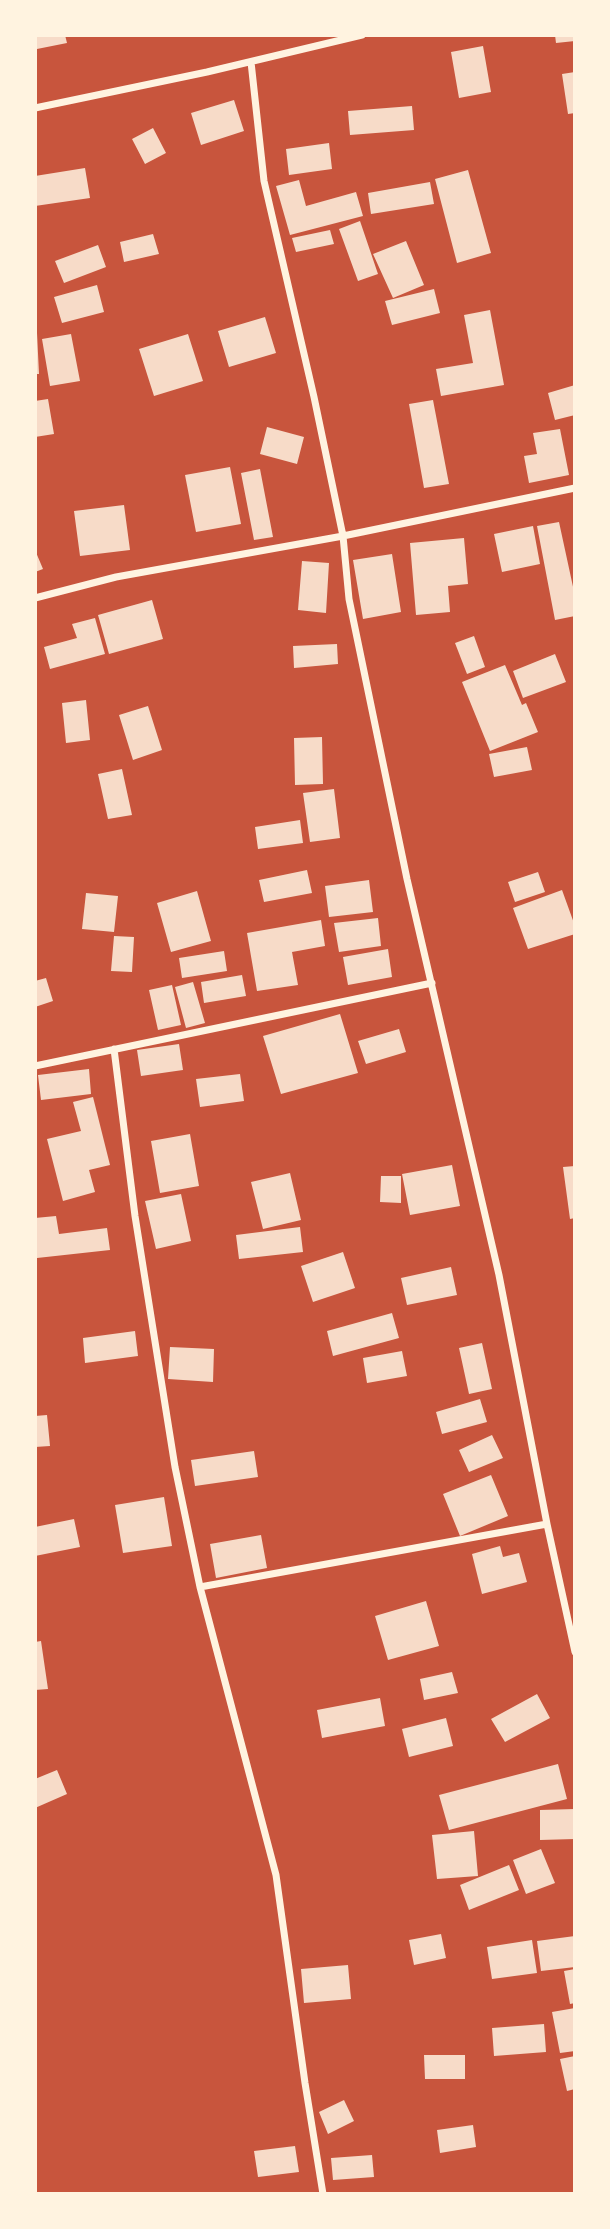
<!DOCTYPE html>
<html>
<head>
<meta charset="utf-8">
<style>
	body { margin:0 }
	#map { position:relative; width:610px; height:2229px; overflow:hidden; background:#c8553d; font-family:"Space Grotesk",sans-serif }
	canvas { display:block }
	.frame { position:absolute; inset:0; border:37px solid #fff3e0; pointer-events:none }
</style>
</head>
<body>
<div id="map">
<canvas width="610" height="2229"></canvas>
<div class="frame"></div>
</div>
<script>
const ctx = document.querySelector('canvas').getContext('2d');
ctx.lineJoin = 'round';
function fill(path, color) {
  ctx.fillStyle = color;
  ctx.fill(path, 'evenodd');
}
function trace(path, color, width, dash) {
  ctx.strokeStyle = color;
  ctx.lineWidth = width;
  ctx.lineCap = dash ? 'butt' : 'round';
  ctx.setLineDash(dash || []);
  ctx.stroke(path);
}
fill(new Path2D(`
	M 35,35 L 65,35 L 67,43 L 37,49 Z
	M 555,35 L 575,35 L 575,41 L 556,43 Z
	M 483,46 L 491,92 L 459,98 L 451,52 Z
	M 575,72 L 575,113 L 568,114 L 562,74 Z
	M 234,100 L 244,131 L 201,145 L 191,113 Z
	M 412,106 L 414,130 L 350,135 L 348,111 Z
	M 153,128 L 166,153 L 145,164 L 132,139 Z
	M 329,143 L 332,169 L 289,175 L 286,149 Z
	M 85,168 L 90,198 L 35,206 L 35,176 Z
	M 468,170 L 491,253 L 457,263 L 435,179 Z
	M 299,180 L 306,206 L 356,192 L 363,216 L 290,235 L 276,186 Z
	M 430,182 L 434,204 L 371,214 L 368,193 Z
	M 360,221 L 378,274 L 358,281 L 339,229 Z
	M 330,230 L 334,244 L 296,252 L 292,238 Z
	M 153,234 L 159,254 L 124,262 L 120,242 Z
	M 406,241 L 424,285 L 393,298 L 373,254 Z
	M 98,245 L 106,267 L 64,283 L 55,261 Z
	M 97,285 L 104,312 L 62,323 L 54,297 Z
	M 434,289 L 440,313 L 392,325 L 385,301 Z
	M 490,310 L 504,385 L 441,396 L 436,369 L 473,363 L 464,315 Z
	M 265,317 L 276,353 L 229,367 L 218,331 Z
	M 35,333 L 37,333 L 39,374 L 35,374 Z
	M 71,334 L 80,381 L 50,386 L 42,339 Z
	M 188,334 L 203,381 L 154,396 L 139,349 Z
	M 575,385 L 575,415 L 555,420 L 548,393 Z
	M 48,399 L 54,434 L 35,437 L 35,401 Z
	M 433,400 L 449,484 L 424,488 L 409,404 Z
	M 267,427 L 304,437 L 297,464 L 260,454 Z
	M 560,429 L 569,475 L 529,483 L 524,456 L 537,454 L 533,433 Z
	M 230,467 L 241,524 L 196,532 L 185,475 Z
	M 260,469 L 273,537 L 254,540 L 241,473 Z
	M 124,505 L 130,550 L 80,556 L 74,511 Z
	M 559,522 L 575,596 L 575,616 L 555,620 L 537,526 Z
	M 533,526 L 540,564 L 502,572 L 494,534 Z
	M 464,538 L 468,584 L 448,586 L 450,612 L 416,615 L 410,543 Z
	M 35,550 L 43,569 L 35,572 Z
	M 392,554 L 401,612 L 363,619 L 353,560 Z
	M 302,561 L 329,563 L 326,613 L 298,610 Z
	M 152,600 L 163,639 L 109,654 L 98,615 Z
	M 95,618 L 105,654 L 50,669 L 44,647 L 77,638 L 72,624 Z
	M 474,636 L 485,667 L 467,674 L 455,643 Z
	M 337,644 L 338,664 L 294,668 L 293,646 Z
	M 555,654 L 566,682 L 523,698 L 513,671 Z
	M 505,665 L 522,705 L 526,703 L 538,732 L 490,751 L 462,682 Z
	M 86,700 L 90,740 L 66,743 L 62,703 Z
	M 148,706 L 162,750 L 133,760 L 119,715 Z
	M 322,737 L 323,784 L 295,785 L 294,738 Z
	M 527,747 L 532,770 L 494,777 L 489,754 Z
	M 122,769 L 132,815 L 108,819 L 98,774 Z
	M 334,789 L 340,838 L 310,842 L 303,793 Z
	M 300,820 L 303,843 L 258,849 L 255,827 Z
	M 307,870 L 312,893 L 264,902 L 259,880 Z
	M 538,872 L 545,892 L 515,902 L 508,882 Z
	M 369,880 L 373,912 L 329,917 L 325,886 Z
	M 562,890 L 575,926 L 575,934 L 528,949 L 513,908 Z
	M 197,891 L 211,941 L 171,952 L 157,903 Z
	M 86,893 L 118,896 L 114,932 L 82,929 Z
	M 378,918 L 381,946 L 339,952 L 334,923 Z
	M 321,920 L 325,946 L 292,952 L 298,985 L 257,991 L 247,933 Z
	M 114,936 L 134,937 L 132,972 L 111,971 Z
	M 388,949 L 392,977 L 348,985 L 343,957 Z
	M 224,951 L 227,971 L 182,978 L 179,958 Z
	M 242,975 L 246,996 L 204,1003 L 201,982 Z
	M 46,978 L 53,1001 L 35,1007 L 35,981 Z
	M 193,982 L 205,1023 L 186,1028 L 175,987 Z
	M 172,985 L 181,1025 L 158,1030 L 149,990 Z
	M 340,1014 L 358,1073 L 281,1094 L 263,1036 Z
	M 399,1029 L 406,1052 L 366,1064 L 358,1041 Z
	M 179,1044 L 183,1070 L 141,1076 L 137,1050 Z
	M 89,1069 L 91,1094 L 41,1100 L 38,1075 Z
	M 240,1074 L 244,1101 L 200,1107 L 196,1079 Z
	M 93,1097 L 110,1165 L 89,1170 L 95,1192 L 63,1201 L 47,1139 L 81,1131 L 73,1102 Z
	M 190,1134 L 199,1186 L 160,1193 L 151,1141 Z
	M 452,1165 L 460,1206 L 410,1215 L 402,1174 Z
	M 575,1166 L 575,1218 L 570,1219 L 563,1167 Z
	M 290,1173 L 301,1220 L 263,1229 L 251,1182 Z
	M 381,1176 L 401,1176 L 401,1203 L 380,1202 Z
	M 181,1194 L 191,1241 L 156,1249 L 145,1201 Z
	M 56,1216 L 59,1234 L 107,1228 L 110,1250 L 37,1258 L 35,1218 Z
	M 300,1227 L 303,1252 L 239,1259 L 236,1235 Z
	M 343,1252 L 355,1288 L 313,1302 L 301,1266 Z
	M 451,1267 L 457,1295 L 407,1305 L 401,1278 Z
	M 392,1313 L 399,1338 L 333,1356 L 327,1331 Z
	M 135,1331 L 138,1356 L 85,1363 L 83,1338 Z
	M 482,1343 L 492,1389 L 469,1394 L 459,1348 Z
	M 170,1347 L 214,1349 L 213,1382 L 168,1379 Z
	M 402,1351 L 407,1376 L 367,1383 L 363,1358 Z
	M 480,1399 L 487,1422 L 442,1434 L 436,1412 Z
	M 47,1415 L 50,1446 L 35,1447 L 35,1416 Z
	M 492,1435 L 503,1458 L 469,1472 L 459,1450 Z
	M 254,1451 L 258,1477 L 195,1486 L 191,1460 Z
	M 491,1475 L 508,1516 L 460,1536 L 443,1494 Z
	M 164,1497 L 172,1546 L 123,1553 L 115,1505 Z
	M 74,1519 L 80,1547 L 35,1556 L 35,1527 Z
	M 261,1535 L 267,1568 L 216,1578 L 210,1544 Z
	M 500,1546 L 503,1557 L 519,1553 L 527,1582 L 482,1594 L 472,1554 Z
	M 426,1601 L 439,1646 L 388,1660 L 375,1616 Z
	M 41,1641 L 48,1689 L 35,1690 L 35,1642 Z
	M 452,1672 L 458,1693 L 424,1700 L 420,1679 Z
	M 537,1694 L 550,1718 L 505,1742 L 491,1719 Z
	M 380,1698 L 385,1726 L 322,1738 L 317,1710 Z
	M 446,1718 L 453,1746 L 409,1757 L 402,1729 Z
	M 558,1764 L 567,1799 L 449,1830 L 439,1795 Z
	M 57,1770 L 67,1794 L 35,1808 L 35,1779 Z
	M 575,1809 L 575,1839 L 540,1840 L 540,1810 Z
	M 474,1831 L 478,1876 L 437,1879 L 432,1835 Z
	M 541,1849 L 555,1883 L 526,1894 L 513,1860 Z
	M 509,1865 L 519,1890 L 469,1910 L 460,1885 Z
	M 441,1934 L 446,1958 L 414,1965 L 409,1940 Z
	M 575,1936 L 575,1967 L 541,1971 L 537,1941 Z
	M 532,1940 L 537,1973 L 492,1979 L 487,1947 Z
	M 348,1965 L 351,1999 L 304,2003 L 301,1969 Z
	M 575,1969 L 575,2003 L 570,2004 L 564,1971 Z
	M 575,2008 L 575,2051 L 560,2053 L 552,2012 Z
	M 544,2024 L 546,2052 L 494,2056 L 492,2028 Z
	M 424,2055 L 465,2055 L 465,2079 L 425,2079 Z
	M 575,2056 L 575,2089 L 567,2091 L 560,2059 Z
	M 344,2100 L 354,2121 L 328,2134 L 319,2112 Z
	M 473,2125 L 476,2147 L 440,2153 L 437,2130 Z
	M 295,2146 L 299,2172 L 258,2177 L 254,2151 Z
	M 372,2155 L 374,2177 L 333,2180 L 331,2158 Z`), '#f7dbc8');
trace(new Path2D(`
	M 251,62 L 264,181 L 314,397 L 343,536 L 349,599 L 407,879 L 499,1275 L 547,1524 L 575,1652
	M 35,108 L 207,72 L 362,35
	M 35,598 L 116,577 L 343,536 L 575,488
	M 114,1049 L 135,1216 L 175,1467 L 200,1587 L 276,1875 L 305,2083 L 323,2194
	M 35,1066 L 432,983
	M 200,1587 L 547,1524`), '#fff3e0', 7);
</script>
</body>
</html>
